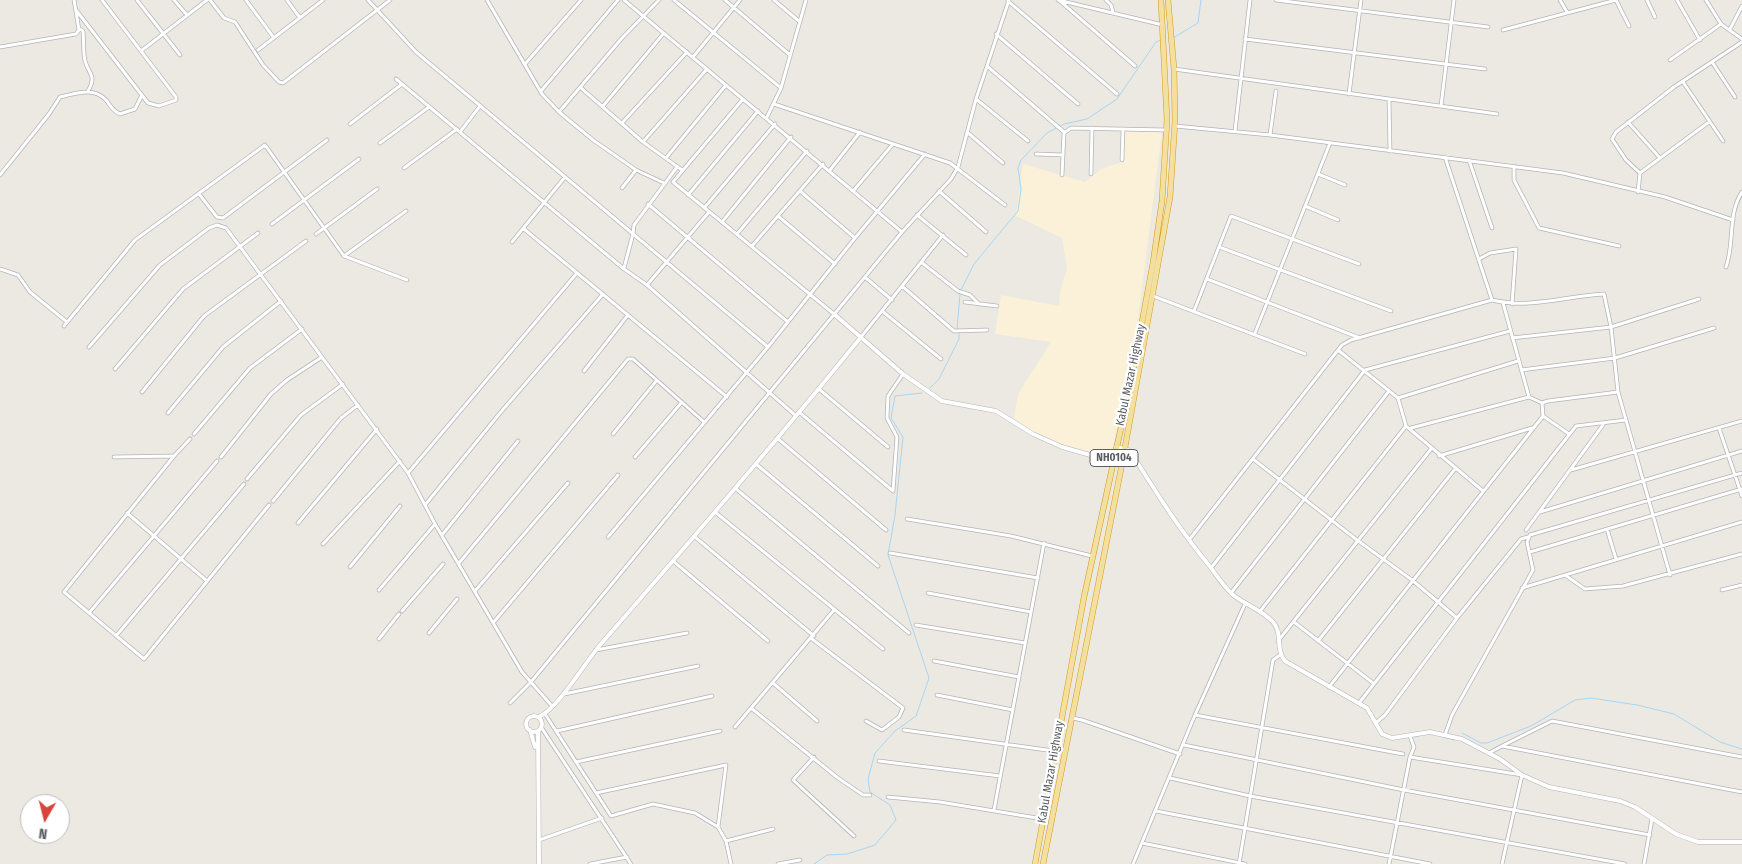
<!DOCTYPE html>
<html>
<head>
<meta charset="utf-8">
<style>
	body { margin:0 }
	#map { position:relative; width:1742px; height:864px; overflow:hidden; background:#ebe9e1; font-family:"Fira Sans Condensed",sans-serif }
	canvas { display:block }
	.north { position:absolute; left:20px; top:794px; width:50px; height:50px; box-sizing:border-box; background:#fff; border:1px solid #bdbec0; border-radius:50%; rotate:188deg; font-size:14px; font-weight:700; line-height:20px; text-align:center; color:#5a5d61 }
	.north::after { content:''; display:block; margin:auto; width:18px; height:22px; background:#d8443b; clip-path:polygon(50% 0,100% 100%,50% 72%,0 100%) }
</style>
</head>
<body>
<div id="map">
<canvas width="1742" height="864"></canvas>
<div class="north">N</div>
</div>
<script>
const ctx = document.querySelector('canvas').getContext('2d');
ctx.lineJoin = 'round';
function fill(path, color) {
  ctx.fillStyle = color;
  ctx.fill(path, 'evenodd');
}
function trace(path, color, width, dash) {
  ctx.strokeStyle = color;
  ctx.lineWidth = width;
  ctx.lineCap = dash ? 'butt' : 'round';
  ctx.setLineDash(dash || []);
  ctx.stroke(path);
}
function write(font, color, halo, rows, align = 'center') {
  ctx.font = font + ' "Fira Sans Condensed",sans-serif';
  ctx.lineWidth = 4.5;
  ctx.setLineDash([]);
  ctx.textBaseline = 'middle';
  ctx.strokeStyle = halo;
  ctx.fillStyle = color;
  for (const [text, x, y, turn = 0] of rows) {
    ctx.save();
    ctx.translate(x, y);
    ctx.rotate((+turn || 0) * Math.PI / 180);
    ctx.textAlign = isNaN(turn) ? turn : align;
    if (halo) ctx.strokeText(text, 0, 0);
    ctx.fillText(text, 0, 0);
    ctx.restore();
  }
}
fill(new Path2D(`
	M 1123,131 L 1162,132 L 1138,319 L 1111,457 L 1065,446 L 1030,430 L 1014,418 L 1018,394 L 1051,342 L 995,334 L 1001,295 L 1059,306 L 1060,292 L 1067,268 L 1062,238 L 1016,216 L 1023,164 L 1085,182 L 1101,169 L 1124,161 Z`), '#faf1d8');
trace(new Path2D(`
	M 1173,38 L 1198,23 L 1201,0
	M 961,290 L 974,264 L 1018,211 L 1021,189 L 1018,168 L 1021,160 L 1047,133 L 1064,124 L 1087,119 L 1117,99 L 1156,42 L 1161,40
	M 957,329 L 960,294
	M 930,388 L 939,379 L 959,339 L 959,332
	M 1462,733 L 1481,743 L 1487,743 L 1531,726 L 1575,700 L 1591,698 L 1637,705 L 1674,714 L 1720,742 L 1742,749
	M 1415,737 L 1422,735
	M 1443,737 L 1454,740
	M 814,864 L 827,855 L 847,854 L 875,845 L 896,820 L 890,805 L 870,792 L 868,779 L 875,753 L 895,731 L 916,716 L 929,678 L 888,555 L 895,515 L 903,437 L 891,418 L 895,396 L 922,393`), '#a6d5f6', 1);
const minor = new Path2D(`
	M 137,0 L 180,55
	M 174,0 L 187,15
	M 210,0 L 224,18 L 235,22 L 263,65 L 279,82 L 283,83 L 390,0
	M 246,0 L 274,38
	M 287,0 L 300,18
	M 368,0 L 416,52 L 768,347
	M 487,0 L 542,94 L 559,112 L 593,140 L 636,170 L 664,183
	M 624,0 L 902,232
	M 674,0 L 781,88
	M 725,0 L 790,55
	M 774,0 L 800,22
	M 1058,0 L 1163,25
	M 1106,0 L 1111,5 L 1113,12
	M 1276,0 L 1488,27
	M 1560,0 L 1567,12
	M 1616,0 L 1629,26
	M 1647,0 L 1655,17
	M 1677,0 L 1700,40
	M 1706,0 L 1721,24 L 1742,39
	M 1008,1 L 1117,94
	M 1060,1 L 1135,66
	M 76,10 L 148,103 L 159,106 L 176,100 L 176,97 L 102,0
	M 80,29 L 83,31 C 84,41 83,51 85,61 C 89,75 97,75 88,91
	M 1730,29 L 1742,6
	M 1503,30 L 1616,0
	M 996,34 L 1078,104
	M 1245,39 L 1485,69
	M 0,47 L 76,34 L 79,30 L 74,0
	M 258,50 L 323,0
	M 141,51 L 207,0
	M 693,57 L 740,0
	M 1670,60 L 1721,24
	M 1712,62 L 1735,97
	M 525,64 L 581,0
	M 987,66 L 1064,132
	M 1174,69 L 1497,114
	M 396,79 L 624,269 L 647,285 L 795,415
	M 1683,82 L 1723,141
	M 581,88 L 643,142 L 682,170
	M 541,91 L 618,0
	M 1349,94 L 1361,0
	M 743,99 L 673,182 L 834,314
	M 976,99 L 1028,141
	M 1389,99 L 1390,151
	M 774,104 L 950,163 L 1005,205
	M 603,106 L 664,33
	M 1441,106 L 1454,0
	M 559,112 L 622,38 L 659,0
	M 767,117 L 781,88 L 806,0
	M 1628,122 L 1660,158
	M 622,123 L 687,52
	M 350,124 L 402,84
	M 1175,126 L 1270,135 L 1563,173 L 1665,197 L 1733,220
	M 1235,131 L 1250,0
	M 460,132 L 480,106
	M 967,132 L 1003,163
	M 1270,135 L 1276,91
	M 643,142 L 707,69
	M 380,143 L 429,107
	M 1036,154 L 1063,155
	M 1445,157 L 1492,300
	M 666,158 L 726,85
	M 1122,160 L 1123,129
	M 1469,160 L 1492,228
	M 1514,166 L 1514,180 L 1539,228 L 1619,246
	M 404,168 L 457,129
	M 830,170 L 860,132
	M 1640,173 L 1709,122
	M 1091,174 L 1092,128
	M 1318,174 L 1345,185
	M 0,175 L 49,114 L 60,97 C 75,94 93,86 106,100 C 111,106 112,111 120,114 L 135,109 L 142,95
	M 1062,175 L 1064,133 L 1071,128 L 1166,130
	M 622,188 L 636,170
	M 854,190 L 893,144
	M 800,191 L 855,238
	M 939,191 L 986,232
	M 1638,192 L 1640,173 L 1626,160 L 1612,139 L 1616,132 L 1674,87 L 1742,42
	M 199,194 L 217,217 L 223,218 L 327,140
	M 688,195 L 758,111
	M 648,204 L 788,322
	M 1305,206 L 1338,220
	M 705,207 L 775,124
	M 917,215 L 966,255
	M 778,216 L 835,264
	M 722,222 L 791,137
	M 272,224 L 359,159
	M 524,229 L 727,397
	M 316,234 L 377,189
	M 737,234 L 807,151
	M 512,242 L 565,177
	M 752,246 L 823,164
	M 1219,247 L 1391,311
	M 344,256 L 406,211
	M 1479,259 L 1490,253 L 1516,249 L 1512,304
	M 921,262 L 958,291 L 970,295 L 979,304
	M 1726,267 C 1735,243 1727,215 1742,192
	M 624,268 L 633,234 L 634,225 L 677,167
	M 0,269 L 18,275 L 30,292 L 67,322
	M 866,278 L 892,300
	M 1207,279 L 1360,338
	M 647,285 L 709,212
	M 902,286 L 954,331 L 987,330
	M 1153,296 L 1305,354
	M 965,302 L 997,306
	M 1503,303 L 1529,397 L 1542,403 L 1548,401 L 1618,392
	M 882,311 L 941,359
	M 1194,311 L 1231,216 L 1359,264
	M 64,326 L 135,240 L 265,145 L 344,256 L 407,280
	M 1255,333 L 1330,143
	M 861,337 L 943,235
	M 1512,338 L 1611,327 L 1699,299
	M 89,347 L 160,265 L 209,228 L 217,225 L 226,228 L 408,473 L 435,524 L 522,672 L 552,706
	M 1338,350 L 1398,398 L 1406,426 L 1483,491
	M 115,369 L 183,289 L 258,233
	M 1521,370 L 1615,358 L 1714,328
	M 584,371 L 628,315
	M 819,389 L 888,447
	M 142,392 L 204,316 L 306,241
	M 1398,398 L 1518,361
	M 1542,403 L 1543,416 L 1569,434
	M 799,412 L 893,491 L 897,437 L 887,418 L 888,396 L 903,374
	M 168,413 L 223,347 L 281,301
	M 1411,428 L 1529,397
	M 1719,428 L 1742,496
	M 194,434 L 250,368 L 302,329
	M 613,434 L 657,380
	M 777,438 L 886,530
	M 190,439 L 174,456 L 64,592 L 144,659 L 269,505
	M 1439,456 L 1532,428
	M 114,457 L 173,456
	M 221,457 L 271,394 L 287,380 L 322,357
	M 635,457 L 682,402
	M 1253,459 L 1357,540 L 1412,580 L 1457,618
	M 756,464 L 878,566
	M 1571,470 L 1742,421
	M 408,473 L 577,273
	M 247,479 L 301,415 L 343,384
	M 735,488 L 909,633
	M 273,501 L 341,418 L 358,405
	M 425,505 L 500,413 L 603,294
	M 715,512 L 883,649
	M 1540,512 L 1742,451
	M 127,513 L 207,581
	M 907,519 L 1011,536 L 1092,556
	M 298,523 L 377,429
	M 1607,529 L 1616,559
	M 1526,530 L 1603,425
	M 442,535 L 518,441
	M 608,537 L 768,347 L 855,238 L 925,154
	M 695,537 L 814,636
	M 1189,540 L 1342,345 L 1351,340 L 1492,300 C 1530,309 1566,296 1604,294 L 1611,327 L 1618,392 L 1670,575
	M 323,544 L 400,461
	M 1530,552 L 1742,489
	M 890,553 L 1038,578
	M 673,561 L 768,641
	M 459,563 L 628,359 L 633,359 L 704,422
	M 350,567 L 400,506
	M 1211,568 L 1365,370 L 1510,331
	M 1565,575 L 1585,589 L 1623,586 L 1742,554
	M 1522,588 L 1742,522
	M 379,590 L 435,524
	M 1722,590 L 1742,585
	M 475,591 L 568,483
	M 928,593 L 1031,612
	M 1231,593 L 1389,391
	M 1261,610 L 1406,426
	M 402,611 L 443,564
	M 89,613 L 217,461
	M 1294,622 L 1373,683
	M 493,623 L 618,475
	M 916,625 L 1025,643
	M 429,633 L 457,599
	M 116,636 L 244,484
	M 379,639 L 399,614
	M 812,639 L 903,708 L 899,717 L 882,730 L 866,721
	M 1278,641 L 1431,449
	M 1318,641 L 1455,469
	M 596,650 L 687,633
	M 934,661 L 1019,677
	M 773,683 L 817,721
	M 1329,687 L 1543,416
	M 564,694 L 698,666
	M 937,695 L 1013,710
	M 510,703 L 531,682 L 902,232 L 951,179 L 958,167 L 976,99 L 1009,0
	M 1359,703 L 1576,426 L 1626,420
	M 751,708 L 838,778 L 863,795 L 870,795
	M 545,714 L 611,816 L 653,804 L 695,813 L 718,827 L 726,841 L 731,864
	M 1195,715 L 1403,754
	M 1072,718 L 1082,720 L 1180,754
	M 1377,722 L 1385,715 L 1457,618 L 1521,539 L 1528,537
	M 541,727 L 631,864
	M 735,727 L 834,610
	M 904,730 L 1054,751
	M 557,731 L 712,696
	M 1445,735 L 1452,715 L 1533,570 L 1527,542 L 1530,535 L 1742,473
	M 1184,745 L 1404,790 L 1650,835
	M 1502,746 L 1552,721 L 1742,757
	M 1489,753 L 1502,746 L 1742,792
	M 814,757 L 793,780 L 854,836
	M 1410,757 L 1522,775 L 1502,864
	M 879,761 L 1000,776
	M 576,762 L 720,731
	M 1170,778 L 1250,796 L 1625,864
	M 596,793 L 726,765 L 718,827
	M 888,797 L 940,802 L 1043,819
	M 994,810 L 1044,543
	M 1156,811 L 1430,864
	M 539,840 L 602,818
	M 726,841 L 773,829
	M 1142,843 L 1245,864
	M 590,864 L 627,857
	M 778,864 L 800,860
	M 1133,864 L 1195,715 L 1245,604
	M 1239,864 L 1273,660 L 1280,655
	M 1389,864 L 1410,757 L 1414,747 L 1410,736
	M 1644,864 L 1652,819`);
const tertiary = new Path2D(`
	M 834,314 L 903,374 L 942,401 L 996,411 L 1033,434 L 1062,447 L 1122,464
	M 1116,447 L 1128,450 L 1132,454 C 1156,492 1179,529 1208,564 C 1216,574 1223,586 1232,594 C 1245,605 1261,609 1273,622 C 1283,633 1275,649 1285,661 L 1367,708 L 1382,734 L 1392,738 L 1430,732 L 1462,739 L 1500,759 L 1522,775 L 1549,787 L 1620,801 L 1635,807 L 1676,834 L 1698,842 L 1742,842
	M526 724a8 8 0 1 1 16 0a8 8 0 1 1-16 0Z
	M 539,717 C 559,707 584,664 600,645 C 688,544 776,442 861,337
	M 530,730 L 535,747
	M 538,731 L 539,864`);
const trunk = new Path2D(`
	M 1035,864 L 1084,597 L 1131,382 L 1153,263 L 1162,201 L 1167,120 L 1161,0
	M 1043,864 L 1122,464 L 1170,197 L 1175,121 L 1174,69 L 1168,0`);
trace(minor, '#b2b4b8', 4.5);
trace(tertiary, '#b2b4b8', 5);
trace(trunk, '#d89815', 6);
trace(minor, '#fff', 3);
trace(tertiary, '#fff', 4);
trace(trunk, '#f4e09e', 5);
for (const [x, y, w] of [
	[1114,458,48]
]) {
  const box = new Path2D();
  box.roundRect(x - w / 2, y - 8.5, w, 17, 4);
  ctx.fillStyle = '#fff';
  ctx.fill(box);
  trace(box, '#5a5d61', 1);
}
write('bold 11px', '#5a5d61', null, [
	["NH0104",1114,458]
]);
write('12px', '#5a5d61', '#fff', [
	["Kabul Mazar Highway",1131,375,-78],
	["Kabul Mazar Highway",1051,772,-80]
]);
</script>
</body>
</html>
